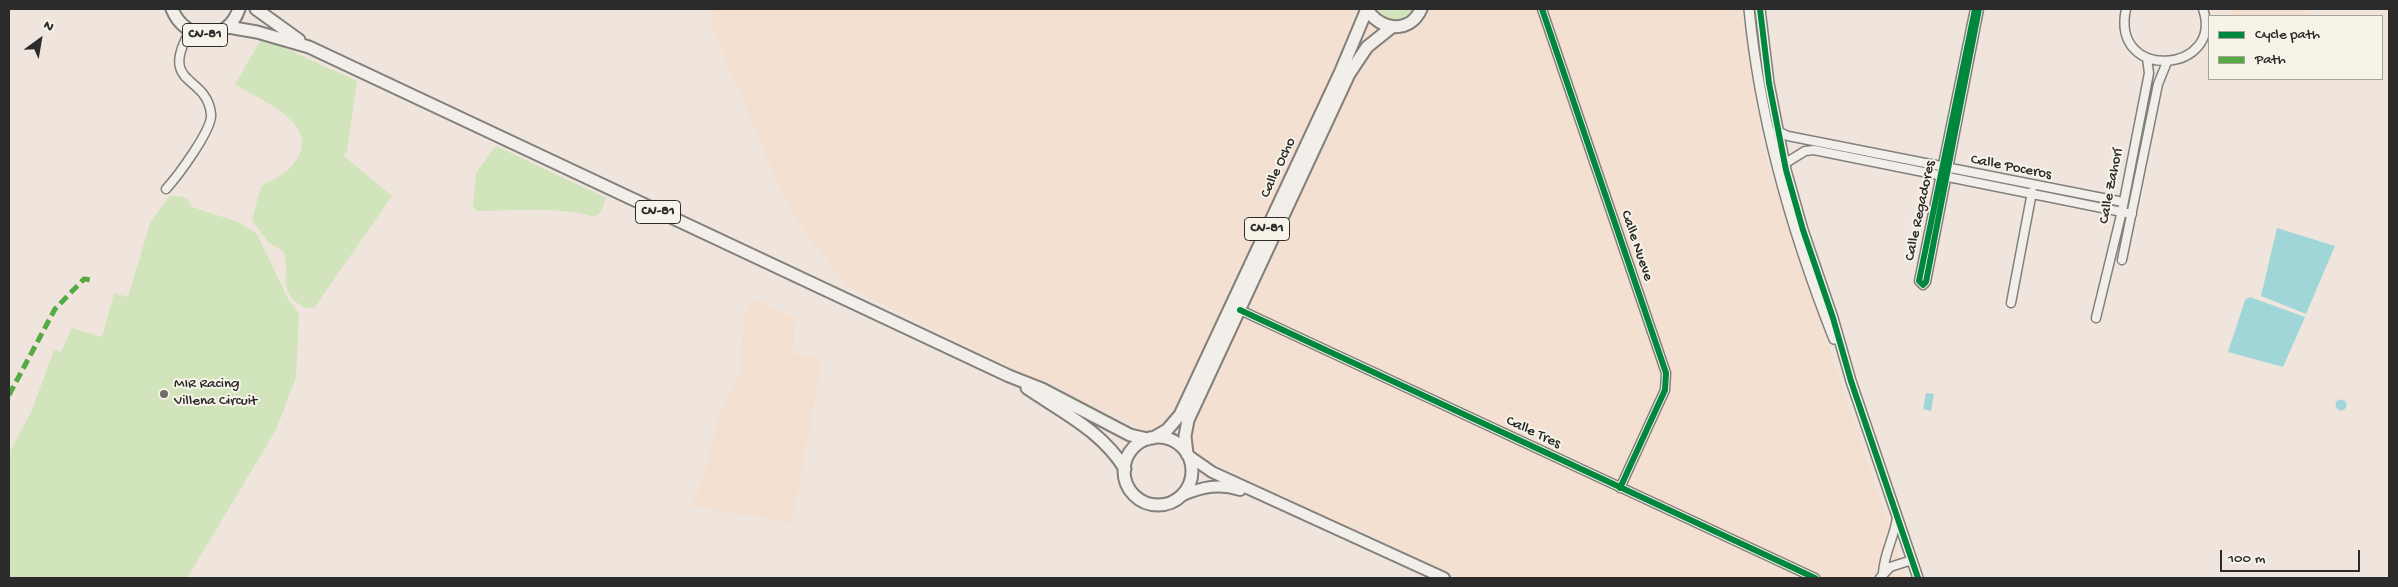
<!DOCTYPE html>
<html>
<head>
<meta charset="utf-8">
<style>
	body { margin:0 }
	#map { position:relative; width:2398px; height:587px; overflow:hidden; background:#efe5dc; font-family:"Gochi Hand",sans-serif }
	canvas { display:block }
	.frame { position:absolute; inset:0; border:10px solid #2b2b2b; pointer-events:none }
	.legend { position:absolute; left:2208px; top:15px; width:175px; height:65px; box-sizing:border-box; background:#f7f3e8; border:1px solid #a5a39c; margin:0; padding:6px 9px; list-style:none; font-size:15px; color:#2b2b2b }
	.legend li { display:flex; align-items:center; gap:10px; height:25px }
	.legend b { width:25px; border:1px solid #a5a39c }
	.north { position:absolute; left:15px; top:15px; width:50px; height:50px; -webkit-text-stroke:4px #f7f3e8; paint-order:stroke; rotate:32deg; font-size:14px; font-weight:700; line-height:20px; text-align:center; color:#2b2b2b }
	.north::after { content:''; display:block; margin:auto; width:18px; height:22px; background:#2b2b2b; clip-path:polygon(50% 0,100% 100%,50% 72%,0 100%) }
	.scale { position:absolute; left:2220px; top:550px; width:140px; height:22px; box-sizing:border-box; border:2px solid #2b2b2b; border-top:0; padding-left:6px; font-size:15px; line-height:18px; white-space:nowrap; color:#2b2b2b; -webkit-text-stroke:4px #f7f3e8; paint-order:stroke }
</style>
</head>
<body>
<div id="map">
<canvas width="2398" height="587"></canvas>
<div class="frame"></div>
<ul class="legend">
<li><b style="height:6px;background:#00873e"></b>Cycle path</li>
<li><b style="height:6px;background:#54ab44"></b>Path</li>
</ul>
<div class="north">N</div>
<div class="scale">100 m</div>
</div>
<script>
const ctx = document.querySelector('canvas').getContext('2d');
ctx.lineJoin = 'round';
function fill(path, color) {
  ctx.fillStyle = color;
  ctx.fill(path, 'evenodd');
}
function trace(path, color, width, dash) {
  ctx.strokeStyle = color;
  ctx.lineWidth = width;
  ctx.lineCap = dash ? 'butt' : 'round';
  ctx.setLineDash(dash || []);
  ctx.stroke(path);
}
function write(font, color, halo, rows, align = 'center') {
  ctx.font = font + ' "Gochi Hand",sans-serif';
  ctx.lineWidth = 4;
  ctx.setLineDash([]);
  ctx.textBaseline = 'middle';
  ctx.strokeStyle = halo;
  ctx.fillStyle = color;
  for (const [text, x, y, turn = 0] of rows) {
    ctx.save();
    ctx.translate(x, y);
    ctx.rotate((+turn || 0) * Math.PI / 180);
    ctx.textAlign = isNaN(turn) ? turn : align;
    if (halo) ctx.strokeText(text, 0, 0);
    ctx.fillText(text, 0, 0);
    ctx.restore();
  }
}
fill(new Path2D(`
	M 714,9 L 1741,9 L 1764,152 L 1907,578 L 1459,578 L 1024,374 L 850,288 L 809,239 L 782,193 L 711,24 Z
	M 2230,9 L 2311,9 L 2311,16 L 2230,16 Z
	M 754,299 L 795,318 L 793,353 L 822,360 L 792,522 L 692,507 L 704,475 L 720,415 L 739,377 L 744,319 L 747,308 Z`), '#f3e0d0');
fill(new Path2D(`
	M 1377,9 L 1413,9 C 1404,23 1386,22 1377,9 Z
	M 262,38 L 357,81 L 347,151 L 344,156 L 392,196 L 314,308 C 307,308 302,307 296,302 C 278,287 291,269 283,251 L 268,242 L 252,220 L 261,187 C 270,181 285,174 292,166 C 327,126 263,102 235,84 Z
	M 496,146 L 606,198 L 601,212 L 595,217 C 558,206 516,211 477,211 L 473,206 L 476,173 Z
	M 170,195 L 187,198 L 192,207 L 238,222 L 257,234 L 287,297 L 299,314 L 296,377 L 276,430 L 187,578 L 9,578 L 9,453 L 32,410 L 54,350 L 61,352 L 72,328 L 102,337 L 114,293 L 128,297 L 150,223 Z`), '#d1e4bb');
fill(new Path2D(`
	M 2277,228 L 2335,246 L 2306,314 L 2261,296 Z
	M 2250,297 L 2305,317 L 2283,367 L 2228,352 L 2245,300 Z
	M 1926,393 L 1934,394 L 1931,411 L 1923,409 Z
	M2335.5 405a5.5 5.5 0 1 1 11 0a5.5 5.5 0 1 1-11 0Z`), '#a1d6d9');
const minor = new Path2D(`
	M 1542,9 L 1666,373 L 1665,390 L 1620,488
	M 1975,9 L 1919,281 L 1923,285 L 1926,282 L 1979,9
	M 2126,9 C 2110,83 2225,73 2203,9
	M 1777,131 L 1788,136 L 2123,202
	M 1784,164 L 1805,151 L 1814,150 L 2132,214
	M 166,189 C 177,177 213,129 211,114 C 207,74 158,87 190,31
	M 2122,260 L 2158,84 L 2167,62
	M 2011,303 L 2032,192
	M 1240,310 L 1815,578
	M 2096,318 L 2122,211 L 2149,73 L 2147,58
	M 1883,573 C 1884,553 1895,536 1897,517
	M 1880,578 L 1890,567 L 1912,560`);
const tertiary = new Path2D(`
	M 1749,9 C 1760,122 1792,233 1834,339
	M 1760,9 L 1769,83 L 1786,170 L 1803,230 L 1833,318 L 1851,381 L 1918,578`);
const secondary = new Path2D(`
	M 1189,456 L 1212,472 L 1444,578
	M 1183,495 C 1202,487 1220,483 1240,490`);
const primary = new Path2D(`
	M 172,9 C 185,42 227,44 239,9
	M 256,9 L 299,40
	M 1367,9 C 1380,31 1410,34 1421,9
	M 228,27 L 257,32 L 309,47 L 1009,376 L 1042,389 L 1130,435 L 1148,439
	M 1027,388 C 1062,412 1102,431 1125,469
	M1124 471a34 34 0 1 1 68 0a34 34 0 1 1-68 0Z
	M 1153,438 L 1167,430 L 1180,415 L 1341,71 L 1367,9
	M 1187,454 L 1185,436 L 1188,420 L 1349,74 L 1367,47 L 1392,27`);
trace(minor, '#837f7b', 11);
trace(tertiary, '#837f7b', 12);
trace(secondary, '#837f7b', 14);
trace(primary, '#837f7b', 15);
trace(minor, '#f2efea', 8);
trace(tertiary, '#f2efea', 9);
trace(secondary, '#f2efea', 10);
trace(primary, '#f2efea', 11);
trace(new Path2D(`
	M 9,395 L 55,309 L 84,279 L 92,280`), '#54ab44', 5, [10, 5]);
trace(new Path2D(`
	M 1542,9 L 1666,373 L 1665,390 L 1620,488
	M 1760,9 L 1769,83 L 1786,170 L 1803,230 L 1833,318 L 1851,381 L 1918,578
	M 1975,9 L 1919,281 L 1923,285 L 1926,282 L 1979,9
	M 1240,310 L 1815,578`), '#00873e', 6);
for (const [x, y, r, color] of [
	[164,394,5,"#706c69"]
]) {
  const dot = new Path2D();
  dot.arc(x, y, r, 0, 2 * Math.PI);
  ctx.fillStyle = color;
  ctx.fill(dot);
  trace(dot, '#f7f3e8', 2);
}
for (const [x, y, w] of [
	[205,35,45],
	[658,212,45],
	[1267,229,45]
]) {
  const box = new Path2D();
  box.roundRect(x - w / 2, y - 11.5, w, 23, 4);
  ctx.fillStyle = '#f7f3e8';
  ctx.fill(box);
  trace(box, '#2b2b2b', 1);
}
write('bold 14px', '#2b2b2b', null, [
	["CV-81",205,35],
	["CV-81",658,212],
	["CV-81",1267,229]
]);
write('15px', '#2b2b2b', '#f7f3e8', [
	["Calle Ocho",1279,168,-65],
	["Calle Poceros",2011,168,11],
	["Calle Zahorí",2112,186,-79],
	["Calle Regadores",1921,211,-78],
	["Calle Nueve",1636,246,71],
	["Calle Tres",1533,433,25]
]);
write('15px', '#2b2b2b', '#f7f3e8', [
	["MIR Racing",174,385],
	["Villena Circuit",174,402]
], 'left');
</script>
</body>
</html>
